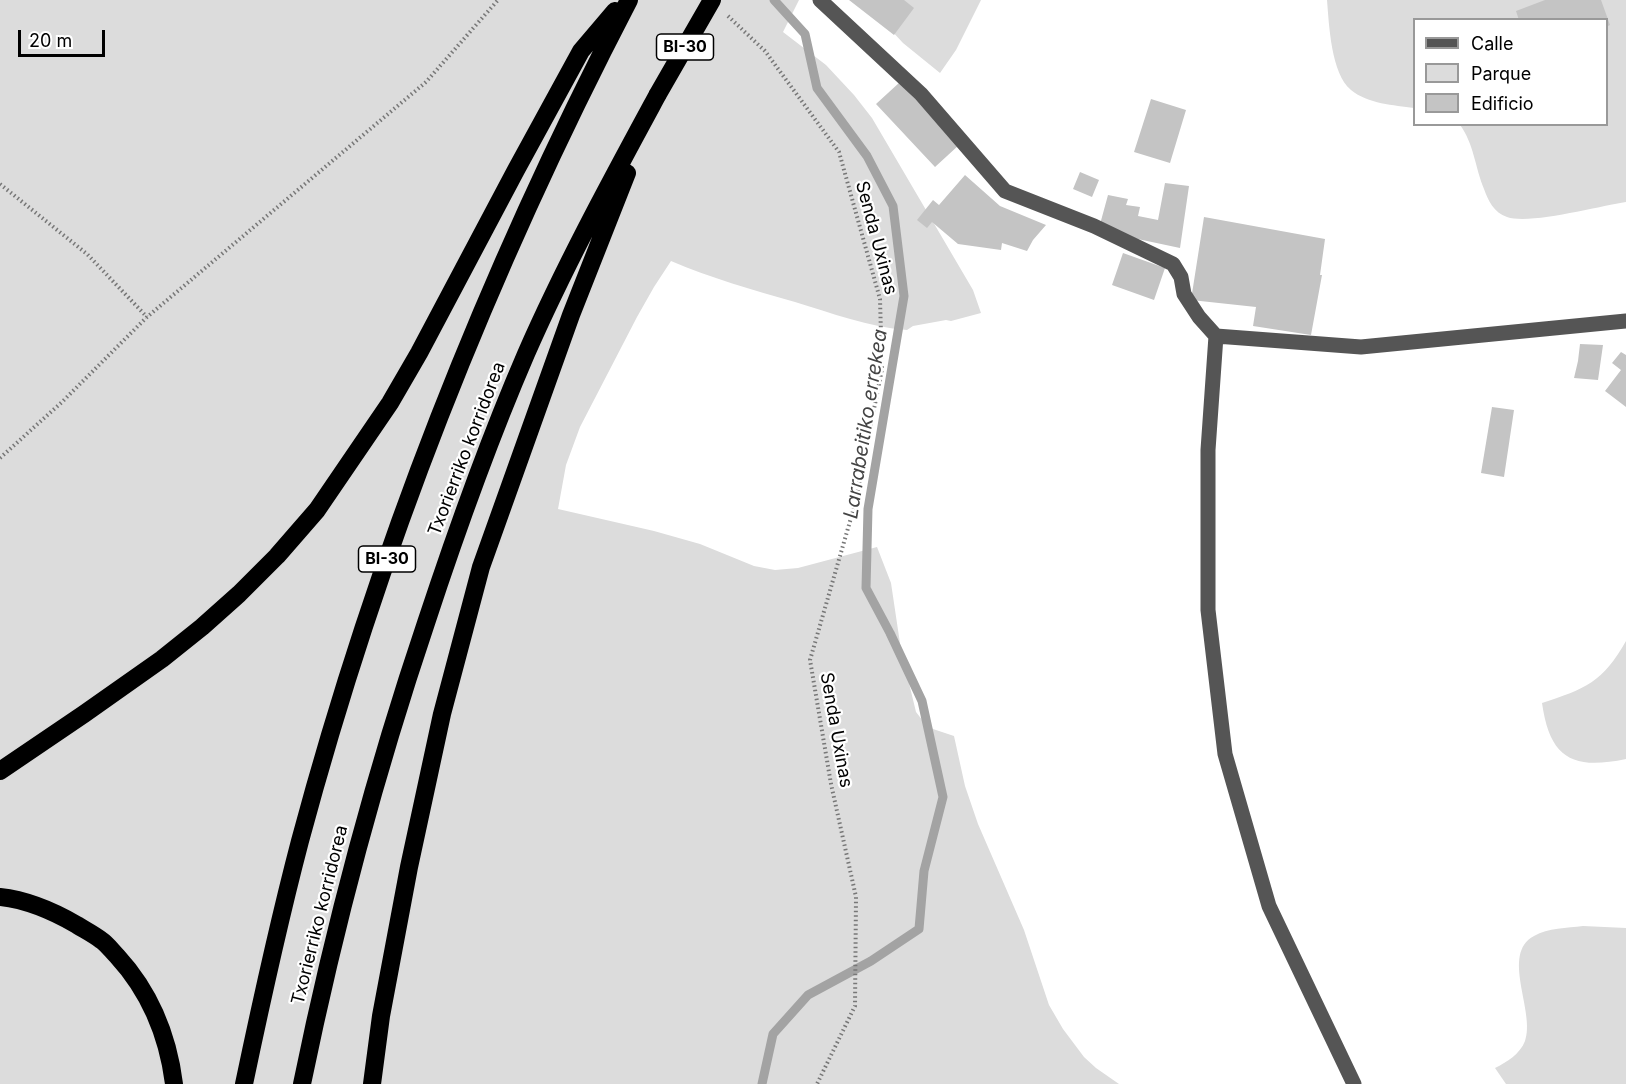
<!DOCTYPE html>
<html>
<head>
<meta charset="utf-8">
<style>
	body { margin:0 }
	#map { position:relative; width:1626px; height:1084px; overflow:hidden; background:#fff; font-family:Inter,sans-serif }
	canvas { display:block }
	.legend { position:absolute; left:1413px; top:18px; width:195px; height:108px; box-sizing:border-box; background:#fff; border:2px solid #999; margin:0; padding:8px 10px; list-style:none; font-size:18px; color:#000 }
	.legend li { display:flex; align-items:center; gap:12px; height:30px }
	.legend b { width:30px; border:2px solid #999 }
	.scale { position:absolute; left:18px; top:30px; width:87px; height:27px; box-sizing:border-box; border:3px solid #000; border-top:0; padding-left:8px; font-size:18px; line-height:21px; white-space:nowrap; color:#000; -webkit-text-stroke:4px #fff; paint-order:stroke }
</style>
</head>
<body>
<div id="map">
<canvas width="1626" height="1084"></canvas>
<ul class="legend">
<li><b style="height:8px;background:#555"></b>Calle</li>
<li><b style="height:16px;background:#dcdcdc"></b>Parque</li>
<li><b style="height:16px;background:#c4c4c4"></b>Edificio</li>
</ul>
<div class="scale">20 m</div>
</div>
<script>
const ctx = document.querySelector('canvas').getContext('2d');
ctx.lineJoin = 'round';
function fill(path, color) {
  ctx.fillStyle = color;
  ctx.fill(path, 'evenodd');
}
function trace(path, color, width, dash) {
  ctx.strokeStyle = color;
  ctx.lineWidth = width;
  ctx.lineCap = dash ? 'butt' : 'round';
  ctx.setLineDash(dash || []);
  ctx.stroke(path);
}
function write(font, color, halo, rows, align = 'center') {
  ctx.font = font + ' Inter,sans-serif';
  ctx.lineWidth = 4.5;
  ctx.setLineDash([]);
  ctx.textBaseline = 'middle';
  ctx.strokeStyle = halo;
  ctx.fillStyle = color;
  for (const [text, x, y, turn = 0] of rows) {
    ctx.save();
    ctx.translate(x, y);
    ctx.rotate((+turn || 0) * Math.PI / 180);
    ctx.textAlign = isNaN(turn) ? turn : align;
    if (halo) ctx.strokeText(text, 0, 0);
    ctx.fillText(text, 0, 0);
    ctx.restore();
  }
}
fill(new Path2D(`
	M 0,0 L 799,0 L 783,32 L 826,65 L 854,95 L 872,118 L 973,290 L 981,313 L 951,321 L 946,320 L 913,326 L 907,330 C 869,327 831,313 795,302 C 753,290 711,278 671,261 L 654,287 L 637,317 L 580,427 L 566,465 L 558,509 L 654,531 L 700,544 L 754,566 L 775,570 L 798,568 L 877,547 L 891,583 L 901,650 L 916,712 L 923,721 L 933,729 L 954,736 L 965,786 L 978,824 L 1024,930 L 1049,1005 L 1063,1029 L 1084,1057 L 1096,1068 L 1119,1084 L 0,1084 Z
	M 858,0 L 981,0 L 956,50 L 940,73 L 903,43 L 877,15 Z
	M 1327,0 L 1626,0 L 1626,202 C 1599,206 1530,225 1507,217 C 1494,213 1488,200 1484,189 C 1475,167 1474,144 1460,125 L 1606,124 L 1606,20 L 1414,20 L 1414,108 C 1394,105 1368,104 1351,90 C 1331,74 1329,24 1327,0 Z
	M 1626,641 L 1626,759 C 1573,770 1550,759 1542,703 C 1585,689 1603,682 1626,641 Z
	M 1583,926 L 1626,928 L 1626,1084 L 1506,1084 L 1495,1068 C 1507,1062 1520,1054 1525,1041 C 1536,1012 1500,954 1534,936 C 1548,928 1567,928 1583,926 Z`), '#dcdcdc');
trace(new Path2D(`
	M 762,1084 L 773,1034 L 808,995 L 871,961 L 919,929 L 924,871 L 943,797 L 922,701 L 890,633 L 866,588 L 868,509 L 904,296 L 893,206 L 867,156 L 817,88 L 805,34 L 774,0`), '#a3a3a3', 9);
fill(new Path2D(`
	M 849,0 L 904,0 L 914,8 L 894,35 Z
	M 1545,0 L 1601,0 L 1610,25 L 1606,27 L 1606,20 L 1519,20 L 1516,11 Z
	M 900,82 L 959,145 L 935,167 L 876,104 Z
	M 1151,99 L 1186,110 L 1170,163 L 1134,152 Z
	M 1080,172 L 1099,180 L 1092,197 L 1073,189 Z
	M 965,175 L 1000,206 L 1046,225 L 1033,240 L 1027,251 L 1002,243 L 1001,250 L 958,244 L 932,222 L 927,228 L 917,220 L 933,200 L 939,205 Z
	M 1165,183 L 1189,186 L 1180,248 L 1133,238 L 1099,228 L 1108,195 L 1128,199 L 1126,205 L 1140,207 L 1138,216 L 1158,220 Z
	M 1204,217 L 1325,239 L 1320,275 L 1322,275 L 1311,335 L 1253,326 L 1256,307 L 1191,300 Z
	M 1123,253 L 1165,268 L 1154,300 L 1112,285 Z
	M 1580,344 L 1603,345 L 1598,380 L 1574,378 L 1578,361 Z
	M 1621,352 L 1626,355 L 1626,407 L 1605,391 L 1621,370 L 1612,363 Z
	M 1492,407 L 1514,410 L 1504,477 L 1481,473 Z`), '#c4c4c4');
const highway = new Path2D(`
	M 0,771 L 84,714 L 162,659 L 202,627 L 239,594 L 277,556 L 317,510 L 390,403 L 419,353 L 516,170 L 581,51 L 615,11
	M 0,897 C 28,900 53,911 77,925 C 85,930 93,934 101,940 C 107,944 112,951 117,956 C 150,992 168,1036 174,1084
	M 244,1084 C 261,1003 279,921 300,841 C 378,550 490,267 629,0
	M 302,1084 C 334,928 375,774 426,623 C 456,532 488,442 526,354 C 565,265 612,179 658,94
	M 372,1084 L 381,1016 L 409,867 L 442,714 L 481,567 L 571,315 L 627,173`);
trace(highway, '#dbdbdb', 21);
trace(new Path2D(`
	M 728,16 L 765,51 L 839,152 L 880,299 L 882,369 L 855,504 L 810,660 L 831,784 L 856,897 L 855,1006 L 817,1084
	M 0,184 L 87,254 L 147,317
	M 0,458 L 62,402 L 147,317 L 426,82 L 498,0`), '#777', 4, [1.5, 3]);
trace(new Path2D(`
	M 820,0 L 921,94 L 1005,191 L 1094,226 L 1173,264 L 1181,277 L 1184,294 L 1199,317 L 1216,336 L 1208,450 L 1208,610 L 1225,754 L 1269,906 L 1354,1084
	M 1216,336 L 1361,347 L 1626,321`), '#555', 15);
trace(highway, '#000', 18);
const highwayBridge = new Path2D(`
	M 658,94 L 712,0`);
trace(highwayBridge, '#dbdbdb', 21, []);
trace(highwayBridge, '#000', 18);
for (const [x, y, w] of [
	[685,47,57],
	[387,559,57]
]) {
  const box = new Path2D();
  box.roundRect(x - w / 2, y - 13, w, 26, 4.5);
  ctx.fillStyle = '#fff';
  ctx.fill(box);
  trace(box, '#000', 1.5);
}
write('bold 16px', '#000', null, [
	["BI-30",685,47],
	["BI-30",387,559]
]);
write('18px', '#000', '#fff', [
	["Senda Uxinas",876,238,75],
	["Txorierriko korridorea",467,449,-69],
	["Senda Uxinas",836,730,80],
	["Txorierriko korridorea",320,915,-76]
]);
write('italic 20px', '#444', '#fff', [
	["Larrabeitiko errekea",866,424,-81]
]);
</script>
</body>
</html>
